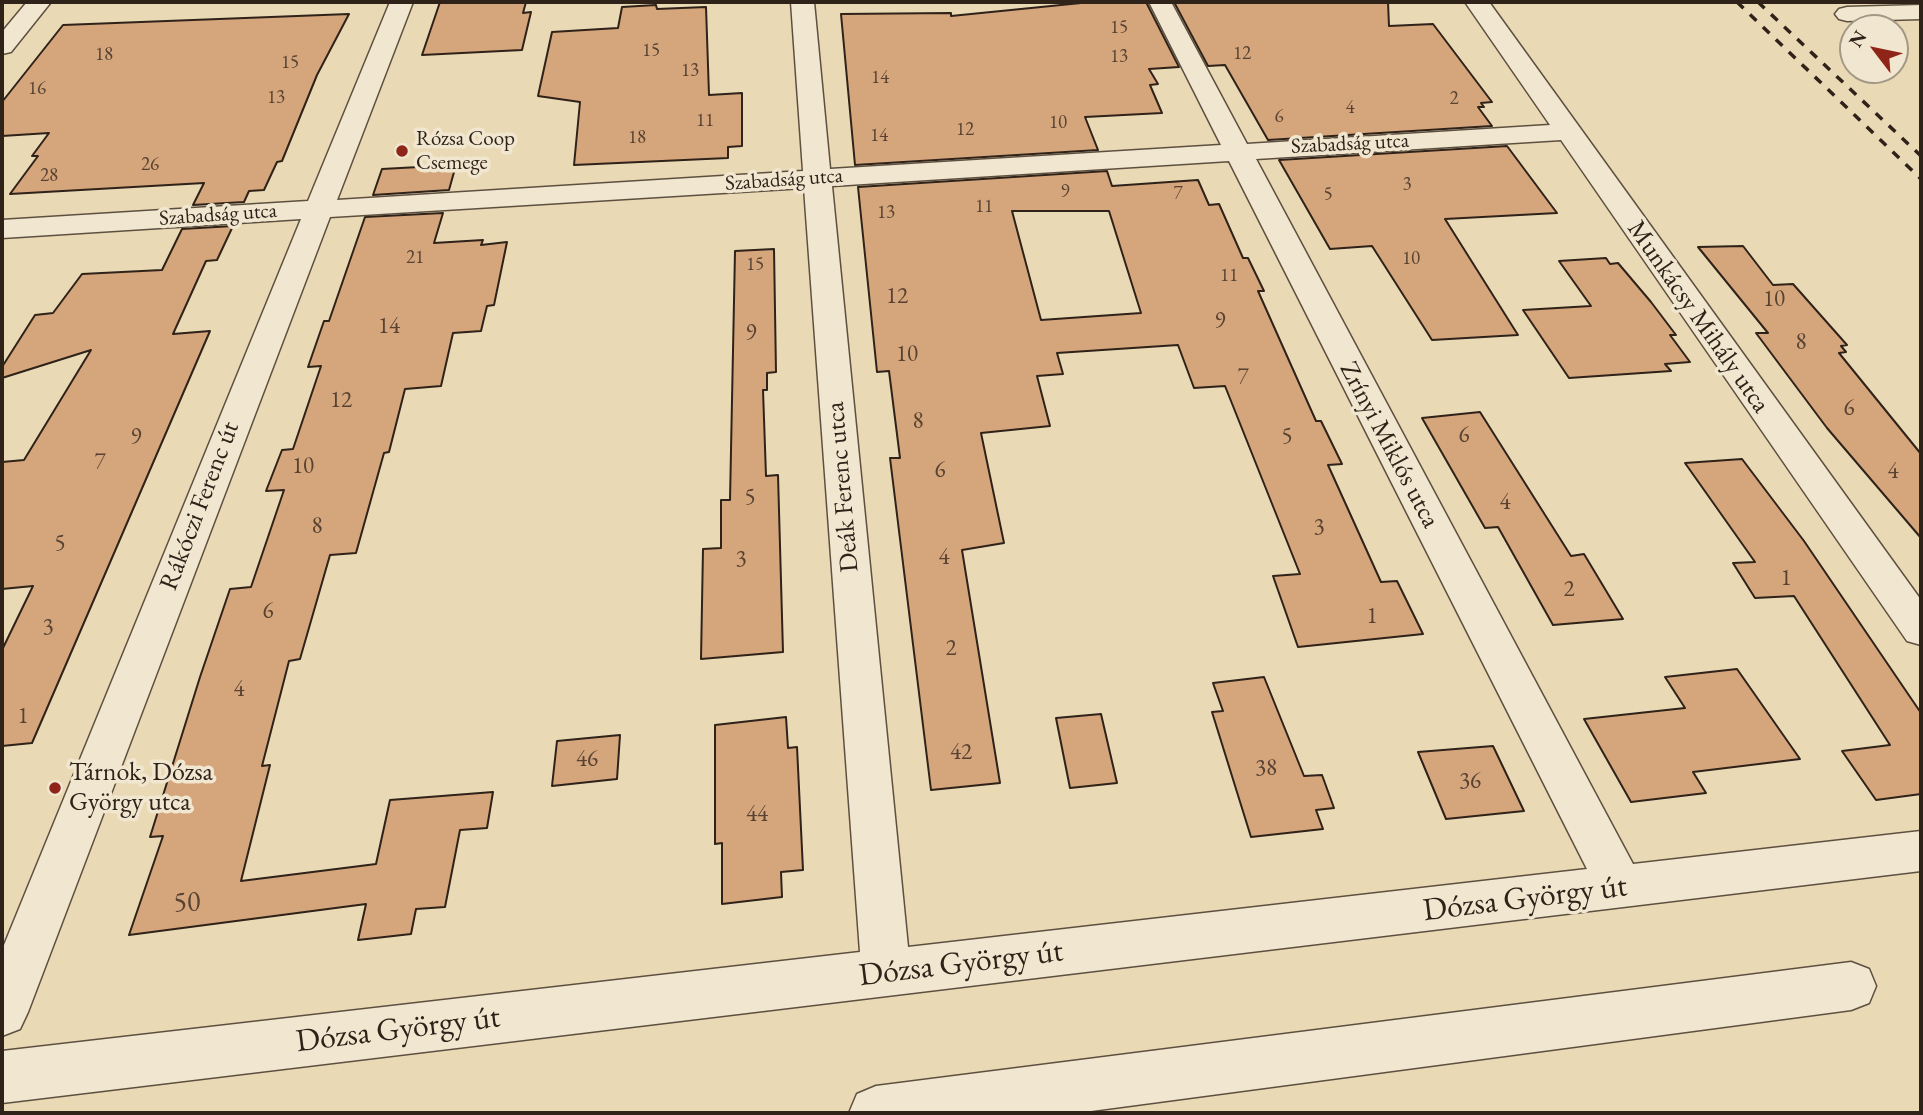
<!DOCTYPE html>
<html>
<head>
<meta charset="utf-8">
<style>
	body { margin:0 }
	#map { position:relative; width:1923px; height:1115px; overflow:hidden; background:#e9d9b5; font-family:"EB Garamond",serif }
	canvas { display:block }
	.frame { position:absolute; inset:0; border:4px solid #2f2219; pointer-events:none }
	.north { position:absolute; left:1839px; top:14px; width:70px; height:70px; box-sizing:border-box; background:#f1e6cf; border:2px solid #a39886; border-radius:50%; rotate:302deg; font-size:19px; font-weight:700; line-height:28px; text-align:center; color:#2f2219 }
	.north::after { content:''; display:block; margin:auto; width:24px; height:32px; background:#8f2418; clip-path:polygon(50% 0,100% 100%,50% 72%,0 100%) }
</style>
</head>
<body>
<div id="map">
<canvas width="1923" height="1115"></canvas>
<div class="frame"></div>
<div class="north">N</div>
</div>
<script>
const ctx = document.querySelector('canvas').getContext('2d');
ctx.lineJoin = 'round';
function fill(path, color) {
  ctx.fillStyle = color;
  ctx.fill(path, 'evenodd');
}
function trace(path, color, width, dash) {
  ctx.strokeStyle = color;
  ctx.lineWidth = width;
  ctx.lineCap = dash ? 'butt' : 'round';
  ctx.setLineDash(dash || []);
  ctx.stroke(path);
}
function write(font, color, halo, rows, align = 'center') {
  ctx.font = font + ' "EB Garamond",serif';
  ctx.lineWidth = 7;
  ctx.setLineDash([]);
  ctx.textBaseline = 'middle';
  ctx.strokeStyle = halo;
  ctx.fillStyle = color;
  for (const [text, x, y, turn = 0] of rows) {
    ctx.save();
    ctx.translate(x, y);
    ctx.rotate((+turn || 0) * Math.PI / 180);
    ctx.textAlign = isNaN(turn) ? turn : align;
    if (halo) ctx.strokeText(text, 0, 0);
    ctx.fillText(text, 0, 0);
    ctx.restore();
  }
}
const building = new Path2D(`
	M 440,2 L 526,2 L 523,13 L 531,12 L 522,50 L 422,55 Z
	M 1091,2 L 1146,2 L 1179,67 L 1149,69 L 1158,84 L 1150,85 L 1162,113 L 1085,117 L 1098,150 L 855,165 L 841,14 L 951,13 L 951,16 Z
	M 1174,2 L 1388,2 L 1389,26 L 1433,24 L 1492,102 L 1481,103 L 1484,107 L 1478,107 L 1492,126 L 1268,140 L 1225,65 L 1208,66 Z
	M 656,5 L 657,9 L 706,7 L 709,95 L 742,93 L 742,146 L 728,147 L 728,158 L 574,165 L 580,102 L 538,96 L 552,32 L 618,28 L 622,7 Z
	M 349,14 L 317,75 L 282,161 L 277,162 L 264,190 L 249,191 L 244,202 L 193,205 L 204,183 L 10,194 L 38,156 L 32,156 L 49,133 L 2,136 L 2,102 L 63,25 Z
	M 1507,146 L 1557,213 L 1445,219 L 1518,335 L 1432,340 L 1372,246 L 1330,249 L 1279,160 Z
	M 456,165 L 449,190 L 373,195 L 382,169 Z
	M 1107,171 L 1112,186 L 1198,180 L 1209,205 L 1219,204 L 1243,258 L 1248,258 L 1264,291 L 1258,291 L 1316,421 L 1321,421 L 1342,464 L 1328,465 L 1381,582 L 1397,581 L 1423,634 L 1298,647 L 1273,576 L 1300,574 L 1225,386 L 1194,388 L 1178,345 L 1057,353 L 1063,374 L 1037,376 L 1050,426 L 981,433 L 1004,543 L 962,550 L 1000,783 L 931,790 L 890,458 L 900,458 L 889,371 L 877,372 L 858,187 ZM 1012,211 L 1109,211 L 1141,313 L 1041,320 Z
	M 443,213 L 434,243 L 483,240 L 481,245 L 507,242 L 494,305 L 487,306 L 481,331 L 453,333 L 441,386 L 405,389 L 389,452 L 384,453 L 356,553 L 330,555 L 300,659 L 289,661 L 262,766 L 270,765 L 241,881 L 376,864 L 390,800 L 493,792 L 487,828 L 460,830 L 445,907 L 416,909 L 411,934 L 358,940 L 366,904 L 129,935 L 163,836 L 150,837 L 200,677 L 230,589 L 251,587 L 284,490 L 266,491 L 282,450 L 293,449 L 321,366 L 308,367 L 324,321 L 329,321 L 365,217 Z
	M 233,226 L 217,260 L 206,261 L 173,334 L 210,331 L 32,743 L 2,746 L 2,650 L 33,586 L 2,589 L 2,462 L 24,460 L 91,350 L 2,378 L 2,367 L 35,315 L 53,313 L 82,274 L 162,270 L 182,229 Z
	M 1743,246 L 1773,285 L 1793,284 L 1847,345 L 1841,346 L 1846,352 L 1839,353 L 1921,454 L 1921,538 L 1827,428 L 1756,333 L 1768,333 L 1698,247 Z
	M 774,249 L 776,372 L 767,373 L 767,390 L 763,390 L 766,476 L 778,475 L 783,652 L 701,659 L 703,549 L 721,548 L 721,500 L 730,500 L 735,251 Z
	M 1606,258 L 1610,264 L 1618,263 L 1651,302 L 1676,335 L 1670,335 L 1690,362 L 1665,364 L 1671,371 L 1569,378 L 1523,310 L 1591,306 L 1559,261 Z
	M 1480,412 L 1571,556 L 1584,554 L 1623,619 L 1553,625 L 1498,527 L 1485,528 L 1422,418 Z
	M 1742,459 L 1804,541 L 1921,713 L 1921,794 L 1876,800 L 1842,751 L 1890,745 L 1794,596 L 1755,598 L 1733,563 L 1755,562 L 1685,463 Z
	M 1737,669 L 1800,759 L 1693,772 L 1706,793 L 1631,802 L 1584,719 L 1685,708 L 1665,677 Z
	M 1264,677 L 1304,776 L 1322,775 L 1334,808 L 1316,810 L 1323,829 L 1251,837 L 1212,712 L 1223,711 L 1213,683 Z
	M 1101,714 L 1117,783 L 1070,788 L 1056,718 Z
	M 786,717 L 788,748 L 797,747 L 803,870 L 781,872 L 782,897 L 722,904 L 722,843 L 715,844 L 715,725 Z
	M 620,735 L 617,779 L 552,786 L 557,741 Z
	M 1493,746 L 1524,811 L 1446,819 L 1418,752 Z`);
fill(building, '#d5a57c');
trace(building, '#2f2219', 2);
const minor = new Path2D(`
	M 27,2 L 51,2 L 11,52 L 2,54 L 2,32 Z
	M 390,2 L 413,2 L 337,200 L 803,171 L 791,2 L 814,2 L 830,169 L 1221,145 L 1149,2 L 1171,2 L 1247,144 L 1550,125 L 1465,2 L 1489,2 L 1921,600 L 1921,645 L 1907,641 L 1561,140 L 1256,159 L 1633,864 L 1921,831 L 1921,871 L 2,1103 L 2,1051 L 860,952 L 804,188 L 330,217 L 28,1012 L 20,1029 L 2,1036 L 2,950 L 301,219 L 2,238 L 2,220 L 308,201 ZM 1229,161 L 1587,869 L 908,947 L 832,186 Z
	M 1921,5 L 1921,19 L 1847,21 L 1839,19 L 1835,14 L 1839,9 L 1847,7 Z
	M 1851,962 L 1869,969 L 1876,986 L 1869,1003 L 1851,1010 L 1076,1113 L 849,1113 L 857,1094 L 876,1086 Z`);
trace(minor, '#5e5040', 3);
fill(minor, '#f1e6cf');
trace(new Path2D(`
	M 1737,2 L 1921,179
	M 1758,2 L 1921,156`), '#2f2219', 3.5, [9, 9]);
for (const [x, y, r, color] of [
	[402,151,7,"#8f2418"],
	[55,788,7,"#8f2418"]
]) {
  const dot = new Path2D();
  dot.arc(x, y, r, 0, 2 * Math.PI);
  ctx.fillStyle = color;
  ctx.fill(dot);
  trace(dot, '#f1e6cf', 2.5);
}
write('19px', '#584332', null, [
	["15",1119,28],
	["15",651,51],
	["12",1242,54],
	["18",104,55],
	["13",1119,57],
	["15",290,63],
	["13",690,71],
	["14",880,78],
	["16",37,89],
	["13",276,98],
	["2",1454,99],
	["4",1350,108],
	["6",1279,117],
	["11",705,121],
	["10",1058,123],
	["12",965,130],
	["14",879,136],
	["18",637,138],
	["26",150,165],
	["28",49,176],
	["3",1407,185],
	["9",1065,192],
	["7",1178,194],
	["5",1328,195],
	["11",984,207],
	["13",886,213],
	["21",415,258],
	["10",1411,259],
	["15",755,265],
	["11",1229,276]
]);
write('21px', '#2f2219', '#f1e6cf', [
	["Rózsa Coop",416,139],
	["Csemege",416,163]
], 'left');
write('21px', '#2f2219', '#f1e6cf', [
	["Szabadság utca",1350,144,-3],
	["Szabadság utca",784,180,-4],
	["Szabadság utca",218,215,-4]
]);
write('23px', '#584332', null, [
	["12",897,297],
	["10",1774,300],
	["9",1220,322],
	["14",389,327],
	["9",751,334],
	["8",1801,343],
	["10",907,355],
	["7",1243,378],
	["12",341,401],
	["6",1849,409],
	["8",918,422],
	["6",1464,436],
	["5",1287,437],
	["9",136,438],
	["7",100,463],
	["10",303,467],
	["6",940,471],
	["4",1893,472],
	["5",750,498],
	["4",1505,503],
	["8",317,527],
	["3",1319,528],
	["5",60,544],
	["4",944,558],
	["3",741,560],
	["1",1786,579],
	["2",1569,590],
	["6",268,612],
	["1",1372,617],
	["3",48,628],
	["2",951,649],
	["4",239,690],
	["1",23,717],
	["42",961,753],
	["46",587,760],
	["38",1266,769],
	["36",1470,782],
	["44",757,815]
]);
write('26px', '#2f2219', '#f1e6cf', [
	["Munkácsy Mihály utca",1698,317,55],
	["Zrínyi Miklós utca",1389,445,62],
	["Deák Ferenc utca",843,487,-95],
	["Rákóczi Ferenc út",200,506,-69]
]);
write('26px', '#2f2219', '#f1e6cf', [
	["Tárnok, Dózsa",69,773],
	["György utca",69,803]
], 'left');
write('28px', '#584332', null, [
	["50",187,903]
]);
write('32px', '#2f2219', '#f1e6cf', [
	["Dózsa György út",1525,899,-7],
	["Dózsa György út",961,964,-7],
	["Dózsa György út",398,1030,-7]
]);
</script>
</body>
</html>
